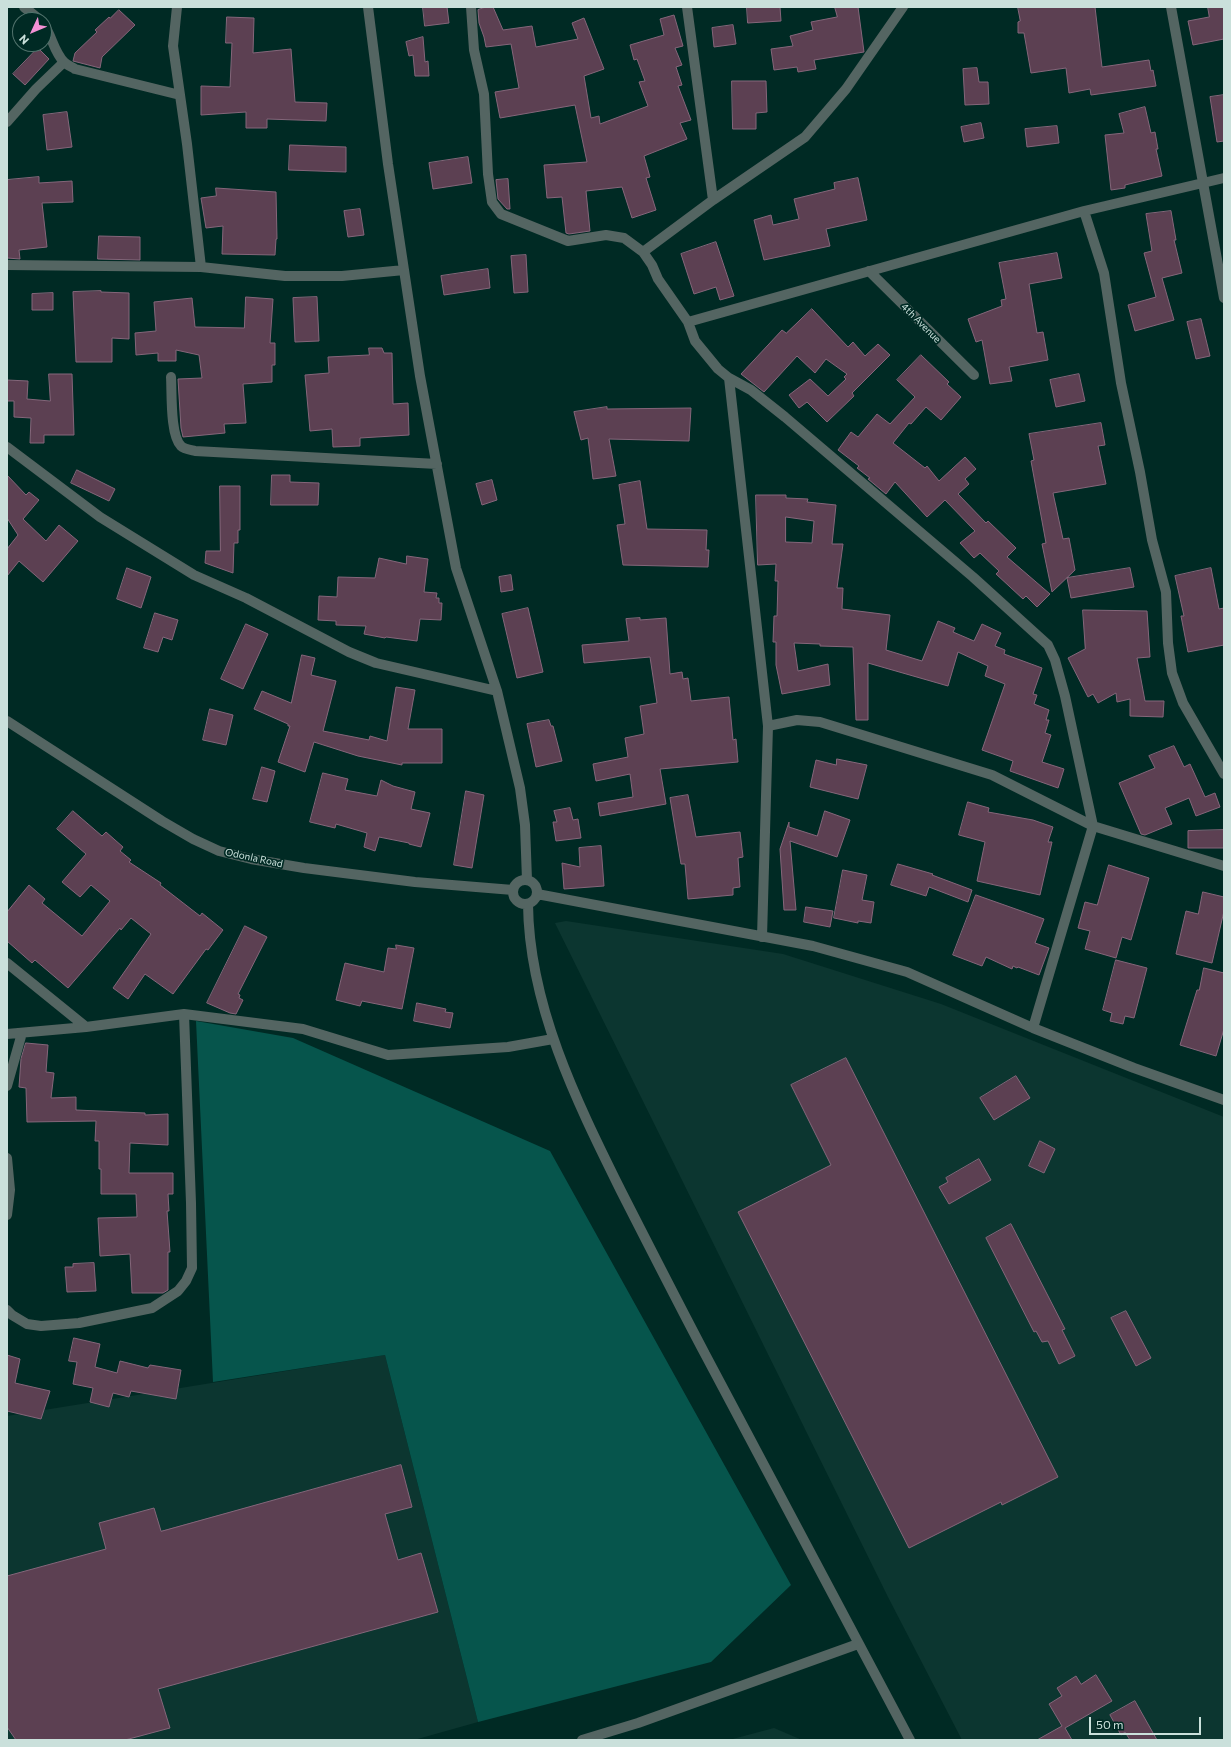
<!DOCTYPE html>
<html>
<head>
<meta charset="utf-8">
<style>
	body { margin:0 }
	#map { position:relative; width:1231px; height:1747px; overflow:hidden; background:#002a24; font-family:Commissioner,sans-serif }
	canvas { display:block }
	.frame { position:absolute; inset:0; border:8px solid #cae0db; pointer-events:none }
	.north { position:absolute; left:12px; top:12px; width:40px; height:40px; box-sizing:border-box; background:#002a24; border:1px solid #51736d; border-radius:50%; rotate:226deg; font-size:11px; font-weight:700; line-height:16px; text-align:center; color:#cae0db }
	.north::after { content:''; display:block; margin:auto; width:14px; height:18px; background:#f391d5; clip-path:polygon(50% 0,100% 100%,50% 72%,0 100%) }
	.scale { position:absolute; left:1089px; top:1717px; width:112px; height:18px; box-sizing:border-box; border:2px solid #cae0db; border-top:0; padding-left:5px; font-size:12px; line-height:14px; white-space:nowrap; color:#cae0db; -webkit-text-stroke:3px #002a24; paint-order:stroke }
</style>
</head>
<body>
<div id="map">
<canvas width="1231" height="1747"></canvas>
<div class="frame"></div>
<div class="north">N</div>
<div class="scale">50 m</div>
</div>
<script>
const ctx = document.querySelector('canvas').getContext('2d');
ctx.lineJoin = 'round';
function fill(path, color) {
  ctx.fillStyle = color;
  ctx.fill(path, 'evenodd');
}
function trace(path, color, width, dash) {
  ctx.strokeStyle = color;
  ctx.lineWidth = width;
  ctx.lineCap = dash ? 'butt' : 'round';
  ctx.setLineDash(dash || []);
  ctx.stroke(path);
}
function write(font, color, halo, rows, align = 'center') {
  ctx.font = font + ' Commissioner,sans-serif';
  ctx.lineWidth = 3.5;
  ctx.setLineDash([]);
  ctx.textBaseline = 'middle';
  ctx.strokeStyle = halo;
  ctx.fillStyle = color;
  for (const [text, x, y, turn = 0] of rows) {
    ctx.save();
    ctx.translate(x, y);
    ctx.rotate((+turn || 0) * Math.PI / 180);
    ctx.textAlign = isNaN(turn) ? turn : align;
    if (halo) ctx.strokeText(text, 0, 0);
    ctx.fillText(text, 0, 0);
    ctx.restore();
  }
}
fill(new Path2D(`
	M 566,921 L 783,954 L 941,1004 L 1224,1117 L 1224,1740 L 962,1740 L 888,1597 L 555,923 Z
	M 385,1355 L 478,1722 L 414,1740 L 7,1740 L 7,1416 Z
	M 774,1728 L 802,1740 L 729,1740 Z`), '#0c3630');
fill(new Path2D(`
	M 196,1021 L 293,1038 L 550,1151 L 791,1585 L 711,1662 L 478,1722 L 385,1355 L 213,1382 Z`), '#06554c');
const building = new Path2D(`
	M 423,7 L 447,7 L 449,23 L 425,26 Z
	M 486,7 L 493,7 L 503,30 L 532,26 L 536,47 L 578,39 L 572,23 L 584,18 L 604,69 L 584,76 L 591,118 L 599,116 L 600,124 L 648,106 L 639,82 L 645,81 L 637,59 L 634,60 L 630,45 L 664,35 L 660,19 L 674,15 L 683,46 L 675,48 L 682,65 L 676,67 L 682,85 L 678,86 L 691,120 L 680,123 L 687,139 L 644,156 L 650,177 L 646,178 L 656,210 L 632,218 L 622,187 L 586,191 L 590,231 L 569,234 L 566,233 L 562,197 L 547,198 L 544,165 L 587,162 L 575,105 L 500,118 L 495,92 L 519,88 L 511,44 L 486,47 L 484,37 L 479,23 L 478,10 Z
	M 747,7 L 780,7 L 781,21 L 748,23 Z
	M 835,7 L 858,7 L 864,52 L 814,60 L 816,69 L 798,72 L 797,67 L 774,70 L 771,49 L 793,46 L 790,36 L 813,30 L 811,22 L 837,17 Z
	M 1018,7 L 1095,7 L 1102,67 L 1149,60 L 1151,71 L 1153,70 L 1156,86 L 1091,95 L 1090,89 L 1069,93 L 1066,68 L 1031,73 L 1024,33 L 1018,33 L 1018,22 L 1020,21 Z
	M 1208,7 L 1224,7 L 1224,39 L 1193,45 L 1188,21 L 1209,17 Z
	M 119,10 L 135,25 L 102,57 L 100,68 L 73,61 L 75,53 L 97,32 L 95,30 L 109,17 L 110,18 Z
	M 227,17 L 254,18 L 253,53 L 291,49 L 295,102 L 327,103 L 326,121 L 267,119 L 267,128 L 246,128 L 246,112 L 201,115 L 201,86 L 230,87 L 232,43 L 226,43 Z
	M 733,25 L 736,44 L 714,47 L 712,28 Z
	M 423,37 L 425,62 L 428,61 L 429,76 L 415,76 L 413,55 L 409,56 L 406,42 Z
	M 38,48 L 49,59 L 25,85 L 13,74 Z
	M 977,68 L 979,82 L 988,82 L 989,104 L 965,105 L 963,69 Z
	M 732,81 L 766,81 L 767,112 L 756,113 L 756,129 L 733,129 Z
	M 1224,95 L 1224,141 L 1217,142 L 1210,97 Z
	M 1145,107 L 1151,133 L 1155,132 L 1158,149 L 1156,149 L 1162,176 L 1125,185 L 1125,188 L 1111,190 L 1105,135 L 1124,133 L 1119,114 Z
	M 67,112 L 72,147 L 47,150 L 43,115 Z
	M 981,123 L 984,138 L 964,142 L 961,127 Z
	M 1057,126 L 1059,143 L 1027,147 L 1025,129 Z
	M 290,145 L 346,147 L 346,172 L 289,170 Z
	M 468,157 L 472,183 L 433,189 L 429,163 Z
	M 39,177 L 39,183 L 72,181 L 73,202 L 42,203 L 47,247 L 19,250 L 20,259 L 7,258 L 7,180 Z
	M 858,178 L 867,220 L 826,229 L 830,246 L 764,260 L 754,220 L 771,215 L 773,225 L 799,219 L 794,199 L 835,189 L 834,183 Z
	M 508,179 L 510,209 L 507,209 L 498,199 L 496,180 Z
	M 216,188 L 276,192 L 277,239 L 276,239 L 275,255 L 222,254 L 223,226 L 206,228 L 201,198 L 216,196 Z
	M 360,209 L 364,235 L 348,237 L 344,211 Z
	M 1171,211 L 1176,240 L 1174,240 L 1182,273 L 1162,278 L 1174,320 L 1135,331 L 1128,305 L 1156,297 L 1144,253 L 1152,251 L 1146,214 Z
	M 99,236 L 140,237 L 140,260 L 98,259 Z
	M 716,242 L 734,296 L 720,300 L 716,287 L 694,294 L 681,254 Z
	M 1057,253 L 1062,278 L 1029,284 L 1037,333 L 1043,332 L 1048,360 L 1009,367 L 1012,381 L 990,384 L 982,340 L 976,342 L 968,319 L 1002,306 L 1001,300 L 1006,299 L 999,263 Z
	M 526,255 L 528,292 L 514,293 L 511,256 Z
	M 488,269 L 490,288 L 444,295 L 441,276 Z
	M 101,291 L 101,292 L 129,293 L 129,339 L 112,338 L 112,362 L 76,362 L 73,292 Z
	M 53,293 L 53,310 L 32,310 L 32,294 Z
	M 246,297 L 273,299 L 270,343 L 275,343 L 275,365 L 272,365 L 272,382 L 243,384 L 246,423 L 224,424 L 225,433 L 183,437 L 181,428 L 178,379 L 202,378 L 199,355 L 176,350 L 176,361 L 158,361 L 158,353 L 136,355 L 135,333 L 156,331 L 154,302 L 192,298 L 195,327 L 244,328 Z
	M 317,297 L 319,341 L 295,342 L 293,298 Z
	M 812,309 L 848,347 L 853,342 L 865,356 L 878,344 L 890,355 L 852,393 L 854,396 L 827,422 L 807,402 L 799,408 L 789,395 L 810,379 L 828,396 L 846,379 L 844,377 L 847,374 L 826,359 L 815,373 L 797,356 L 764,392 L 741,374 L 782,330 L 786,333 Z
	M 1201,319 L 1210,356 L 1196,359 L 1187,322 Z
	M 369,348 L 382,348 L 384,353 L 392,353 L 393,404 L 408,403 L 409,435 L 360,438 L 360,446 L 333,447 L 332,429 L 310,431 L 305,375 L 329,373 L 328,357 L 369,355 Z
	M 921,355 L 949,382 L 947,384 L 961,397 L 941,420 L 926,407 L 911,424 L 909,423 L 893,443 L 925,468 L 927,466 L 939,481 L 965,457 L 976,469 L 965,479 L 969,484 L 958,494 L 986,523 L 988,521 L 1016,548 L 1007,557 L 1050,594 L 1037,607 L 1026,596 L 1023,599 L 996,574 L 999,571 L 980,553 L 974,558 L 960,543 L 975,531 L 945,500 L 927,517 L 895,482 L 886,494 L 868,479 L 870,478 L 857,468 L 859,466 L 838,450 L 851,432 L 858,437 L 877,414 L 890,424 L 915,397 L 897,380 Z
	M 49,374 L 72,374 L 74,435 L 44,435 L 44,443 L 30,443 L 31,418 L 14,417 L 14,401 L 7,401 L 7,380 L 28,381 L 27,399 L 50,401 Z
	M 1079,374 L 1085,401 L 1056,407 L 1050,380 Z
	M 607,407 L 607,409 L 691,408 L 689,441 L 609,439 L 616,476 L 593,479 L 588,438 L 581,440 L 574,412 Z
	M 1101,423 L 1105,445 L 1098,446 L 1106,484 L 1053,493 L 1063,539 L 1069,538 L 1075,570 L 1052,592 L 1042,544 L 1046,543 L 1031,461 L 1034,460 L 1029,434 Z
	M 77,470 L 115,489 L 109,501 L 71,483 Z
	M 7,475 L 26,495 L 29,492 L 39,500 L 23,519 L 46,541 L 59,525 L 78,541 L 43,582 L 19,561 L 7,576 L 7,549 L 18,535 L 7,518 Z
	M 272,475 L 290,475 L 290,482 L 319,483 L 318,505 L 271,505 Z
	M 492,480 L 497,500 L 482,505 L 476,484 Z
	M 640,481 L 647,529 L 707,530 L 706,550 L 709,550 L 708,567 L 623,565 L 617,525 L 625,524 L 619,485 Z
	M 220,486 L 240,486 L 240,530 L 238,530 L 238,543 L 234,543 L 233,573 L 205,563 L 206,551 L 220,551 Z
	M 756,495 L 786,495 L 786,498 L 808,499 L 807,502 L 836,505 L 832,544 L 843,544 L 837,588 L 843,588 L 842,609 L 890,615 L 886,650 L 922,661 L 938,621 L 955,628 L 953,632 L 974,641 L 982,624 L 1001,633 L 995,646 L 1005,650 L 1004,654 L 1042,668 L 1033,694 L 1037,695 L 1034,704 L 1049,710 L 1046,720 L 1049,720 L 1045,733 L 1051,735 L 1042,762 L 1064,769 L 1058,788 L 1010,771 L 1013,761 L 982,750 L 1005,684 L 985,676 L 988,666 L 958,652 L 948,686 L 868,663 L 868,720 L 856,720 L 853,647 L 820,646 L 820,644 L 794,643 L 798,671 L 828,664 L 830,685 L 782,694 L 776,665 L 776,642 L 773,642 L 774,616 L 777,616 L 778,581 L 775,581 L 776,564 L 758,565 ZM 786,517 L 814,521 L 812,543 L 786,542 Z
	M 407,556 L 428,559 L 424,592 L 437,593 L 436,598 L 439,598 L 439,603 L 442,603 L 441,620 L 420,619 L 417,641 L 386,637 L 385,638 L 364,634 L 366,626 L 336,625 L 336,621 L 318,620 L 319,596 L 337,597 L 338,577 L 375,578 L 379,558 L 406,564 Z
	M 127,568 L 151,577 L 141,608 L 117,599 Z
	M 1130,568 L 1134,587 L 1071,598 L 1067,578 Z
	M 1211,568 L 1219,609 L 1224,608 L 1224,645 L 1188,652 L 1181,616 L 1184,616 L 1175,576 Z
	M 511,575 L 513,590 L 501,592 L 499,577 Z
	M 528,608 L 543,672 L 517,678 L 502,614 Z
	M 1083,610 L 1147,611 L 1150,657 L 1137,658 L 1145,701 L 1164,701 L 1163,717 L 1130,716 L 1130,699 L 1117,702 L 1116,693 L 1098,703 L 1093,694 L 1088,697 L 1068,658 L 1085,649 Z
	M 155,613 L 178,620 L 172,640 L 163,637 L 158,652 L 144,648 Z
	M 640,618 L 640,620 L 666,618 L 670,674 L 682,672 L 683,679 L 688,678 L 691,701 L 729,697 L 733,740 L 736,739 L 738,762 L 660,769 L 666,804 L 600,816 L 598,803 L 633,797 L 630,774 L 596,781 L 593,764 L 628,757 L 625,738 L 644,734 L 640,706 L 657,703 L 650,657 L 584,663 L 582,645 L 629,641 L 626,619 Z
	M 246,624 L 268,634 L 243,689 L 221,679 Z
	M 302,655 L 315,658 L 311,675 L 336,681 L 323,731 L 369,740 L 370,736 L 387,741 L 396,687 L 415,690 L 408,729 L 442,729 L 442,763 L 402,763 L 402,765 L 358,756 L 314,742 L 305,772 L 278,762 L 290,726 L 288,726 L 288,724 L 254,709 L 262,691 L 291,703 Z
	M 210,709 L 233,715 L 226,745 L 203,740 Z
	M 549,720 L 551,726 L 553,726 L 562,761 L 536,767 L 527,724 Z
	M 1174,746 L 1184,767 L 1190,764 L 1205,797 L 1215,793 L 1220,807 L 1196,816 L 1189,798 L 1165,808 L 1172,824 L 1145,835 L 1141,834 L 1119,783 L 1155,768 L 1149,756 Z
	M 837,759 L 867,765 L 858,799 L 810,787 L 816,760 L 836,765 Z
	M 262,767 L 275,771 L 267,802 L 253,799 Z
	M 323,773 L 348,779 L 345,790 L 377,796 L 381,780 L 393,786 L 415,792 L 411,809 L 430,813 L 421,847 L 409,844 L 409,843 L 379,837 L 375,851 L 364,847 L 367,833 L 336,824 L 335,828 L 310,822 Z
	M 466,791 L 484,795 L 472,868 L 454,865 Z
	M 688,795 L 696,837 L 740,832 L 743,857 L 738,858 L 740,887 L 733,888 L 733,895 L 688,899 L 685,864 L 681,864 L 670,798 Z
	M 968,802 L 989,808 L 988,812 L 1033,820 L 1053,827 L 1048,842 L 1052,842 L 1040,895 L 977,881 L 985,842 L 959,835 Z
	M 570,808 L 573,820 L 578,819 L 581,838 L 556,841 L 553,822 L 557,822 L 554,811 Z
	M 73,811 L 102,836 L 106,832 L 123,847 L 120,851 L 131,860 L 129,862 L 161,883 L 160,885 L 200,916 L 202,913 L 223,930 L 208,950 L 206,949 L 173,994 L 145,974 L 128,999 L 113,988 L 151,934 L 131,918 L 121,930 L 120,928 L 68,988 L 35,960 L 32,963 L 7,941 L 7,912 L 29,885 L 45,899 L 42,903 L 82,936 L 110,901 L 91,885 L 80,897 L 62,882 L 86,854 L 57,829 Z
	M 825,811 L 850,820 L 837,857 L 790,841 L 796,910 L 784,910 L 780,849 L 789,822 L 789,827 L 817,836 Z
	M 1224,830 L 1224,848 L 1188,848 L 1188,831 Z
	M 601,846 L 604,886 L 564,889 L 562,863 L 580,867 L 579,848 Z
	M 898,864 L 933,874 L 932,875 L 972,890 L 968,902 L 929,887 L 926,896 L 891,885 Z
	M 1109,865 L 1149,878 L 1131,940 L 1122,937 L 1116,958 L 1085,949 L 1090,931 L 1078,928 L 1085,902 L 1097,905 Z
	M 843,870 L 867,875 L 862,900 L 874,902 L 871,923 L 858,921 L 858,923 L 834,918 Z
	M 1203,892 L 1224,897 L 1224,911 L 1212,963 L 1176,954 L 1186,911 L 1198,914 Z
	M 976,895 L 1044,919 L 1035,943 L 1049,948 L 1039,975 L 1018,967 L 1017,968 L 1013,966 L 1012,969 L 986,957 L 982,966 L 953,955 Z
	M 806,907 L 833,911 L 830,927 L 804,922 Z
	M 245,926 L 267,937 L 238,994 L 240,995 L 239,998 L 243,1000 L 236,1014 L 230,1013 L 207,1003 Z
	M 396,945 L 414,948 L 402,1009 L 362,1001 L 360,1006 L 336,1000 L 345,963 L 384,972 L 388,948 L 396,949 Z
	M 1116,960 L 1147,968 L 1134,1018 L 1125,1016 L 1123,1024 L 1110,1021 L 1112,1013 L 1103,1010 Z
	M 1204,968 L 1224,973 L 1224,1029 L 1216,1056 L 1180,1045 L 1197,990 L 1199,990 Z
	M 417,1003 L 446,1009 L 445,1012 L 453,1013 L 450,1028 L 414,1021 Z
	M 26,1043 L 48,1045 L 46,1072 L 54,1073 L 51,1098 L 76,1097 L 76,1110 L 145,1113 L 145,1115 L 168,1114 L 168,1145 L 130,1143 L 129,1173 L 173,1173 L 173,1194 L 168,1194 L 169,1211 L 167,1211 L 170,1252 L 168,1252 L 168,1290 L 163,1293 L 132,1293 L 130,1254 L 100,1256 L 98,1218 L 137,1217 L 136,1194 L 101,1194 L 101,1169 L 99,1169 L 99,1141 L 95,1141 L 96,1121 L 27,1122 L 26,1088 L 19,1087 L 21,1059 Z
	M 846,1058 L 1058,1477 L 1002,1505 L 1001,1502 L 909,1548 L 738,1212 L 831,1165 L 791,1085 Z
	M 1016,1076 L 1030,1098 L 994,1120 L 980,1098 Z
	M 1040,1141 L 1055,1149 L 1044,1173 L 1029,1166 Z
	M 979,1159 L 991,1180 L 949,1204 L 939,1187 L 948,1182 L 946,1178 Z
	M 1011,1224 L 1065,1329 L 1062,1330 L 1075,1356 L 1059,1364 L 1048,1341 L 1042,1342 L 1036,1331 L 1034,1332 L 986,1238 Z
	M 94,1263 L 96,1291 L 67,1292 L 65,1267 L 73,1267 L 73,1264 Z
	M 1126,1311 L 1151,1358 L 1136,1366 L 1111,1318 Z
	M 74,1338 L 100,1344 L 95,1367 L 117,1373 L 120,1361 L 148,1368 L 150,1365 L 181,1370 L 176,1399 L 131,1391 L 129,1397 L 113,1393 L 109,1407 L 90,1402 L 93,1388 L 73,1384 L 77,1362 L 69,1361 Z
	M 7,1355 L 20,1359 L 15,1383 L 50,1391 L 41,1419 L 7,1411 Z
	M 401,1465 L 412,1507 L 385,1514 L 398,1560 L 421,1553 L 438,1612 L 158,1689 L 170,1728 L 125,1740 L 16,1740 L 7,1727 L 7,1576 L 106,1549 L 99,1523 L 154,1508 L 161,1531 Z
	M 1096,1675 L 1112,1701 L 1065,1728 L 1072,1740 L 1037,1740 L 1062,1726 L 1049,1704 L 1062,1696 L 1057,1688 L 1076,1676 L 1081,1684 Z
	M 1135,1701 L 1157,1740 L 1130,1740 L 1125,1732 L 1121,1735 L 1110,1715 Z`);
fill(building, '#5c4052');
trace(building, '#84667a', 1);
trace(new Path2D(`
	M 24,7 L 40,20
	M 177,7 L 173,46 L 187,144 L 201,267
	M 368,7 L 388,164 L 420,376 L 456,568 L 497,691 L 520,788 L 525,825 L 527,880
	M 471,7 L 474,50 L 484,94 L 488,174 L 492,202 L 501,214 L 568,241 L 606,235 L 624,238 L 643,252 L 652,265 L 658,279 L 688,322 L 695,341 L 718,369 L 729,378 L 751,390 L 785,417 L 973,577 L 1048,645 L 1055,660 L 1065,696 L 1093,826 L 1033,1028
	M 687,7 L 713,200
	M 1171,7 L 1224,298
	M 44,25 C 52,36 54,52 64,62 C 67,65 72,67 75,69 L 180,95
	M 7,122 L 36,89 L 64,62
	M 1084,211 L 1104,273 L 1121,383 L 1140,472 L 1152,540 L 1166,592 L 1168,643 L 1172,673 L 1183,703 L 1224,774
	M 643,252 L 713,200 L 805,137 L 846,89 L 903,7
	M 7,265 L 201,267 L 285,276 L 342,276 L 404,270
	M 869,271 L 974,375
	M 688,322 L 1084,211 L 1224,178
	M 171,377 C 172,393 170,435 181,446 C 184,449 191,450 195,451 L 437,464
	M 729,378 L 768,726 L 762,937
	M 7,447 L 100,517 L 194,575 L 246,598 L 349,652 L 376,663 L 497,691
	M 7,721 L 162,821 L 193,839 L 219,851 L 251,859 L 304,868 L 415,882 L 513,890
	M 768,726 L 797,720 L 820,722 L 992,775 L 1093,826 L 1224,866
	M513 892a12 12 0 1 1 24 0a12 12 0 1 1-24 0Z
	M 537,894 L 813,946 L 907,972 L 1033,1028 L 1134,1068 L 1224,1100
	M 528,904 C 529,1005 576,1100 620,1189 C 648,1244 676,1299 705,1354 C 773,1483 841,1612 910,1740
	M 7,963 L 86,1027
	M 7,1034 L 86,1027 L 184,1014 L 303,1029 L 388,1055 L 508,1047 L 553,1039
	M 7,1086 L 22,1033
	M 7,1158 L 10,1190 L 7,1215
	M 7,1310 L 12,1315 L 27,1324 L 41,1326 L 79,1323 L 152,1308 L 178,1291 L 186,1281 L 192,1268 L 191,1203 L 184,1014
	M 582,1740 L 638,1723 L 858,1644`), '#546562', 10);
write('10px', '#cae0db', '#002a24', [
	["4th Avenue",921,323,45],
	["Odonla Road",254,858,12]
]);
</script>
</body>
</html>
